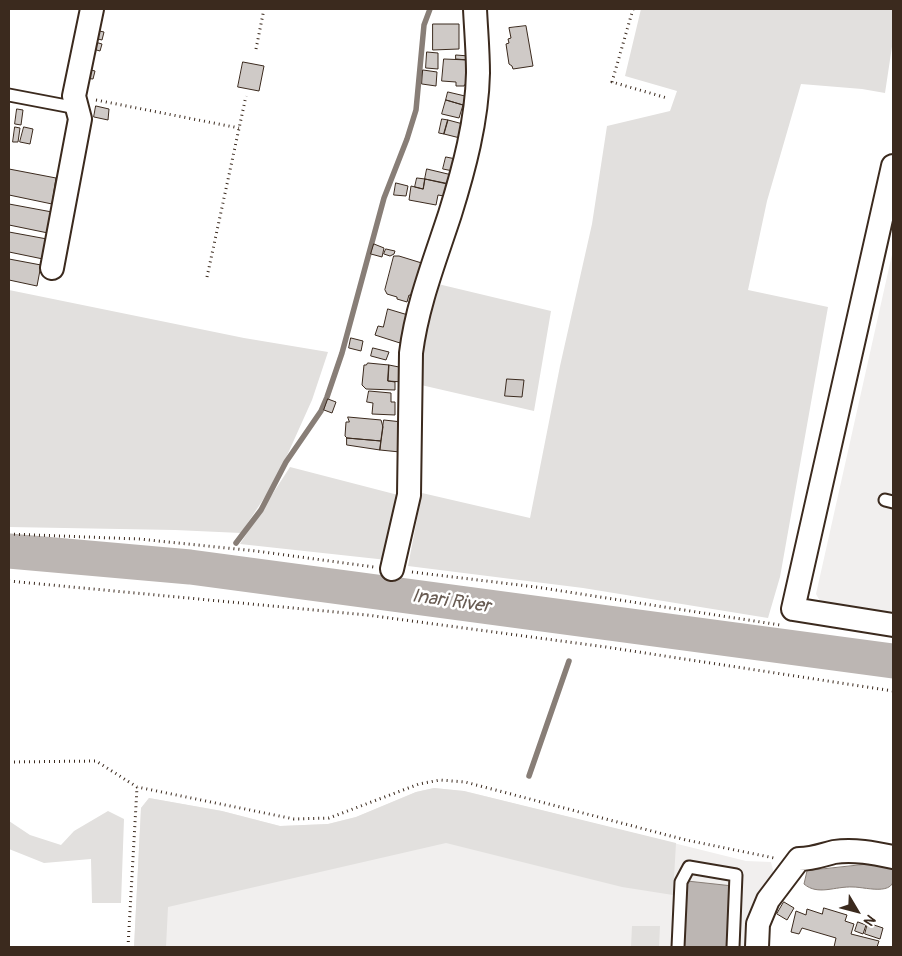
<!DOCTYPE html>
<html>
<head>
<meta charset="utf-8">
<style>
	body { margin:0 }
	#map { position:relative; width:902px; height:956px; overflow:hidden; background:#fff; font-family:Pangolin,sans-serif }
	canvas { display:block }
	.frame { position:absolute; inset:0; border:10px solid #3b2a1e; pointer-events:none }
	.north { position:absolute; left:832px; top:886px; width:50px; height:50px; -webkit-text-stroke:4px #fff; paint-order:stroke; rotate:127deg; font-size:14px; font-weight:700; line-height:20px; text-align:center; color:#3b2a1e }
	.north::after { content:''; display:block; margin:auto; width:18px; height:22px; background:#3b2a1e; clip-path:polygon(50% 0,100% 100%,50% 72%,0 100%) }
</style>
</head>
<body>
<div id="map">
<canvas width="902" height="956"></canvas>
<div class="frame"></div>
<div class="north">N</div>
</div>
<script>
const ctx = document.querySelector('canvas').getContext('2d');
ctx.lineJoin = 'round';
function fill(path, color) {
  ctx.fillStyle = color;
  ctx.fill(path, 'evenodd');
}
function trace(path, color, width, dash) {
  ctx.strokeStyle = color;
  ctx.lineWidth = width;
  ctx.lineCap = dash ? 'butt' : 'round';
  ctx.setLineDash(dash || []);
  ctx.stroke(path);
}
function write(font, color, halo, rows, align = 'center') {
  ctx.font = font + ' Pangolin,sans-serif';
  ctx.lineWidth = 5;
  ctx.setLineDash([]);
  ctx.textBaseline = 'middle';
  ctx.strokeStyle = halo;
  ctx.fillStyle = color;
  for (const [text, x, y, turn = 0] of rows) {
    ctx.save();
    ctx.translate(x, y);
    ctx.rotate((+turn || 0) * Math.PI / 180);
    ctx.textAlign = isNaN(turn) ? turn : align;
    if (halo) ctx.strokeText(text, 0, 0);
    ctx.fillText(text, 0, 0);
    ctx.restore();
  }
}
fill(new Path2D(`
	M 893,250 L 893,615 L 822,605 L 816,594 Z
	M 434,788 L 464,791 L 746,861 L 771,862 L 776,882 L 749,947 L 134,947 L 141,808 L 149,798 L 222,811 L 280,826 L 328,824 L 356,817 L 416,792 Z`), '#f1efee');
fill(new Path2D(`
	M 641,9 L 893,9 L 893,40 L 885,93 L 862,89 L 801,84 L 767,201 L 748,290 L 828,307 L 780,577 L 768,618 L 583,588 L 408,566 L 422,493 L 530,518 L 560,366 L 592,224 L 607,126 L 670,111 L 677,91 L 625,76 Z
	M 438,284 L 551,311 L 534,411 L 421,385 L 426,322 Z
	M 9,290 L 244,338 L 328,352 L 312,400 L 276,480 L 241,533 L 175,530 L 9,527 Z
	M 290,467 L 402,496 L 387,560 L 240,544 Z
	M 434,788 L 464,791 L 676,843 L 673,895 L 622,887 L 446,843 L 168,907 L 166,947 L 134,947 L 141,808 L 149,798 L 222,811 L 280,826 L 328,824 L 356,817 L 416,792 Z
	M 108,811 L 124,819 L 121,903 L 92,903 L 91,859 L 44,863 L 9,849 L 9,821 L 30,835 L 61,845 L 74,831 Z
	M 632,926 L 660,926 L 659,947 L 631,947 Z`), '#e2e0de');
const water = new Path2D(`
	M 878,863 L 892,868 C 902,899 867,887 853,887 C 835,886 818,896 804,884 L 807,871 Z
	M 687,881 L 733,886 L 729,947 L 684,947 Z`);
fill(water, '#bcb6b3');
trace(water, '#887e77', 1);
trace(new Path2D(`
	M 236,543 L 261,510 L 286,462 L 321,411 L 327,397 L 342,353 L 384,198 L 407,139 L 416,110 L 424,25 L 430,9
	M 529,776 L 569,661`), '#887e77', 5.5);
trace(new Path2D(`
	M 9,551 L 190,567 L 893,661`), '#bcb6b3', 35);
const building = new Path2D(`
	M 433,24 L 459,24 L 459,49 L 433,50 Z
	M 526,26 L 533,66 L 513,69 L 512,66 L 509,64 L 506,44 L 509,43 L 508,39 L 511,38 L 509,28 Z
	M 95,30 L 104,32 L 102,40 L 94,38 Z
	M 95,42 L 102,44 L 100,51 L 93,49 Z
	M 427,52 L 438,53 L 438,69 L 426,68 Z
	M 456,55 L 469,56 L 468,60 L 456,59 Z
	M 444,59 L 468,60 L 466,83 L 464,86 L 456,86 L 456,82 L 442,81 Z
	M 243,62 L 264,66 L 259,91 L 238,87 Z
	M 87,69 L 95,71 L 93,79 L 84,78 Z
	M 423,70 L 437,72 L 436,86 L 422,84 Z
	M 448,92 L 465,96 L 463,105 L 446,100 Z
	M 446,100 L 463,105 L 459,118 L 442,114 Z
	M 96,106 L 109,109 L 108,120 L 94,117 Z
	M 17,109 L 23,110 L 21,125 L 15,124 Z
	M 442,119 L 448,120 L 444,134 L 439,133 Z
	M 448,120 L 463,124 L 460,138 L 444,134 Z
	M 15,127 L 20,128 L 18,142 L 13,142 Z
	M 24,127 L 33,129 L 30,144 L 20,142 Z
	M 446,157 L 456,159 L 453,171 L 443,169 Z
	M 9,169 L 56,178 L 52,204 L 9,195 Z
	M 427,169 L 452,175 L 450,184 L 425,179 Z
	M 417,178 L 425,179 L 423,189 L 415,187 Z
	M 425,179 L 447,184 L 444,196 L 438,195 L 436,205 L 409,200 L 411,186 L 423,189 Z
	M 396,183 L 408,186 L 406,196 L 394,195 Z
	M 9,204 L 52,212 L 48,233 L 9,225 Z
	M 9,232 L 47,239 L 43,259 L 9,252 Z
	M 374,244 L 384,248 L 382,257 L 371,254 Z
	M 386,249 L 395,251 L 394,254 L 390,256 L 384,254 Z
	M 394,256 L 399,256 L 425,264 L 414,296 L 409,295 L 407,302 L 397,299 L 397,297 L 387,294 L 385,290 Z
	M 9,259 L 41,265 L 37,286 L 9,280 Z
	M 388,309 L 408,315 L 400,343 L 375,335 L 378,326 L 383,327 Z
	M 351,338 L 363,341 L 361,351 L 349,348 Z
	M 373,348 L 389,352 L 386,360 L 371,356 Z
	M 368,363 L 389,365 L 388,381 L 395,382 L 395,390 L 366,389 L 362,385 L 364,365 L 366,365 Z
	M 389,365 L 404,368 L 403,382 L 388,381 Z
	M 507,379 L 524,380 L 522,397 L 505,396 Z
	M 369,391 L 391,393 L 391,402 L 395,402 L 395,415 L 372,414 L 373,403 L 367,402 Z
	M 328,399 L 336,402 L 332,413 L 324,410 Z
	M 348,417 L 381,420 L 383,427 L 381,441 L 347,438 L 345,436 L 346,422 L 349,422 Z
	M 384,420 L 402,422 L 400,452 L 380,450 Z
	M 347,438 L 381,441 L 380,450 L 347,445 Z
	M 784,902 L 794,908 L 787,920 L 777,914 Z
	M 824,908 L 847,915 L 845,921 L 854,924 L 851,934 L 879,941 L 877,947 L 834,947 L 836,938 L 802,928 L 799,934 L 791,932 L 796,911 L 806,915 L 807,909 L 822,914 Z
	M 858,922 L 866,925 L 863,934 L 855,931 Z
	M 868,923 L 883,928 L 880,939 L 865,934 Z`);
fill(building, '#cfcac7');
trace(building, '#3b2a1e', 1);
const service = new Path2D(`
	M 9,95 L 77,108
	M 885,500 L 893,502
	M 678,947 L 681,882 L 689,867 L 736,875 L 733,947`);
const minor = new Path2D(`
	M 893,166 L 793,609 L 893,625
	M 52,268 L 80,119 L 74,96 L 92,9
	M 392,569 L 409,495 L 411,353 C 417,305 435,260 450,214 C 464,169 477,121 478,73 C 478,52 476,30 475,9
	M 757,947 L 758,924 L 768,900 L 799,859 C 812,859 822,855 834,852 C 854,849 874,853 893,857`);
trace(service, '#3b2a1e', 15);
trace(minor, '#3b2a1e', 26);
trace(new Path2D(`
	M 633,9 L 612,82 L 667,98
	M 256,49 L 264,9
	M 96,100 L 239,128
	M 207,277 L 246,96
	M 9,534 L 139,539 L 256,551 L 374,567
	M 412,572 L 536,587 L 780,625
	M 9,581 L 367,615 L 606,647 L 893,691
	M 9,762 L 96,761 L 137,787 L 294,819 L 329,818 L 419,784 L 440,780 L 465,782 L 686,840 L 774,858
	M 128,947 L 137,787`), '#3b2a1e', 3, [1, 4]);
trace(service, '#fff', 11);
trace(minor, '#fff', 22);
write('italic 19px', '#685b52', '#fff', [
	["Inari River",451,602,8]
]);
</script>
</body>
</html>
